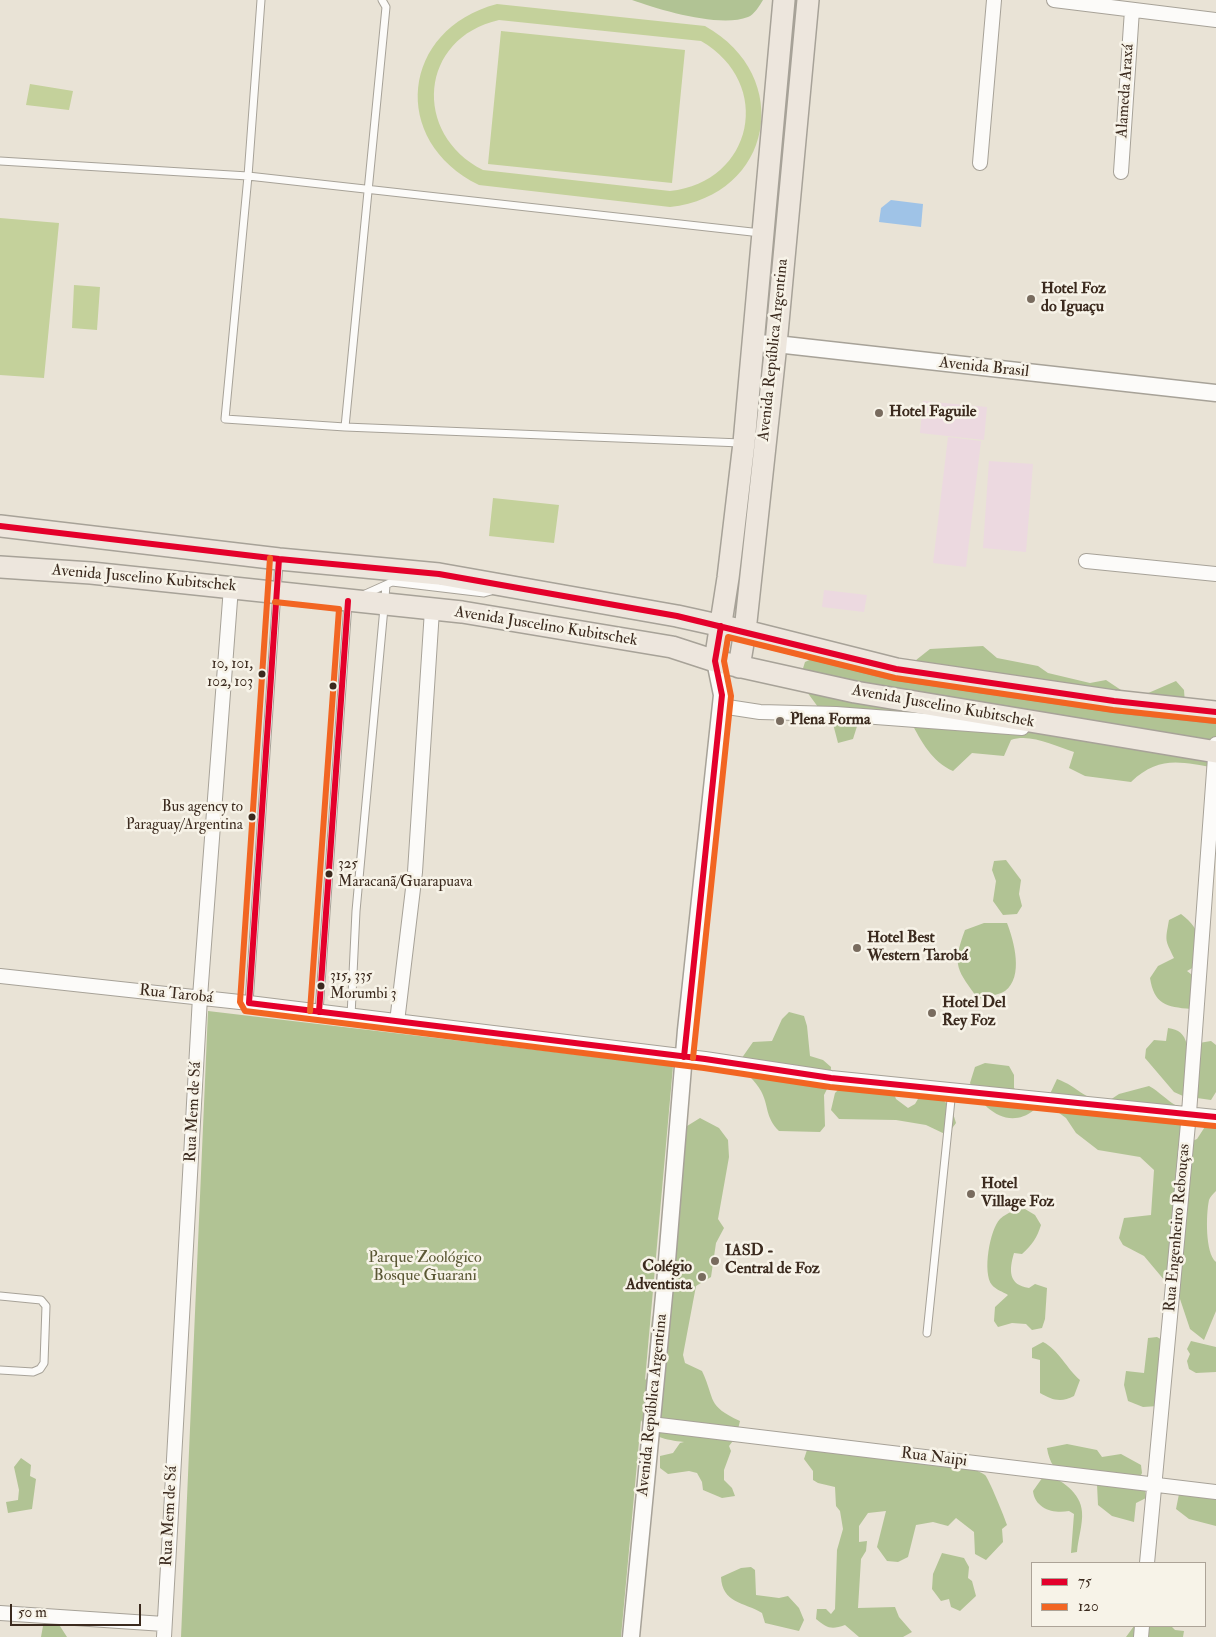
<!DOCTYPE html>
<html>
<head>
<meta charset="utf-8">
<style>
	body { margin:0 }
	#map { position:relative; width:1216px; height:1637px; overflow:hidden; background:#e9e3d6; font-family:"IM FELL Double Pica",serif }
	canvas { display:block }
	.legend { position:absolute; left:1031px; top:1562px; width:175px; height:65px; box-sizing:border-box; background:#f7f3e8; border:1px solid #aca397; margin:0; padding:6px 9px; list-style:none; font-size:15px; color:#3b2a1e }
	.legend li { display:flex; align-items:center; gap:10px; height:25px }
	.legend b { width:25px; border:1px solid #aca397 }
	.scale { position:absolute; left:10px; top:1604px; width:131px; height:22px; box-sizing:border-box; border:2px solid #3b2a1e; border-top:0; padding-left:6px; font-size:15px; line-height:18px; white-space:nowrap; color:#3b2a1e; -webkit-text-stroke:4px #f7f3e8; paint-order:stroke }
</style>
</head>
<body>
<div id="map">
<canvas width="1216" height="1637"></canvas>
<ul class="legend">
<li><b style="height:6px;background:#e4002b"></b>75</li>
<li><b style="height:6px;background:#f26522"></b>120</li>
</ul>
<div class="scale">50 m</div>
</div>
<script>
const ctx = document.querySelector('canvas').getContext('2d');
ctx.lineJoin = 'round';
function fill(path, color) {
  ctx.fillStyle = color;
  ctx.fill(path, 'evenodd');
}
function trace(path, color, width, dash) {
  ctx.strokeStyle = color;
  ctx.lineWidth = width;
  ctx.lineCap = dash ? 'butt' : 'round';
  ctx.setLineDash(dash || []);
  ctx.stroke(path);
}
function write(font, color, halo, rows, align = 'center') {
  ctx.font = font + ' "IM FELL Double Pica",serif';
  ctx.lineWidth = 5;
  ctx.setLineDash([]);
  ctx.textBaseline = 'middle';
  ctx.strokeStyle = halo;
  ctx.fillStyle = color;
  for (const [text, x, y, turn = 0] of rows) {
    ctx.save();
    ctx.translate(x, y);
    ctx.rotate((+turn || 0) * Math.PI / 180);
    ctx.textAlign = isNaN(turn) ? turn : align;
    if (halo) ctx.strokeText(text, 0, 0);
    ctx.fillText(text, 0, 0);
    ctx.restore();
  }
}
fill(new Path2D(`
	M 923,401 L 987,407 L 984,440 L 920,433 Z
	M 948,437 L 981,441 L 966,567 L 933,563 Z
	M 989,461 L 1033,464 L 1026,552 L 983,548 Z
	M 824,590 L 867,595 L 864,612 L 822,607 Z`), '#ecd9e0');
fill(new Path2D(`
	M 497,4 L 705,26 C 795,76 773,196 670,207 L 479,185 C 389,141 401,29 497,4 ZM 499,20 L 701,41 C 774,83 754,182 670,191 L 483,170 C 412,134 419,38 499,20 Z
	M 501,31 L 685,50 L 672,183 L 488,164 Z
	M 30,84 L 73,91 L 69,110 L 26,105 Z
	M 0,218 L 59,223 L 44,378 L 0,375 Z
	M 74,285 L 100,287 L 97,330 L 72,328 Z
	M 493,498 L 559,505 L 554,543 L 489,536 Z`), '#c4d19b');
fill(new Path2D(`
	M 632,0 L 763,0 C 760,5 754,15 748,17 C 720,28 660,10 632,0 Z
	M 983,646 L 997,658 L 1038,666 L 1048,673 L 1090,683 L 1106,680 L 1121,690 L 1139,697 L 1176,681 L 1184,690 L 1185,704 L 1216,711 L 1216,768 C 1181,762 1159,755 1131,782 L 1085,776 L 1069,768 L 1074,752 C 1055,746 1030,733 1011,740 L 1004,756 L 972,753 L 953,771 C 932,762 921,741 911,722 L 859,720 L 853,739 L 838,743 L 832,720 L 826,718 L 799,681 L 805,662 L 822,654 L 911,664 L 930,649 Z
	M 1006,860 L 1021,880 L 1019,894 L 1022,906 L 1017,914 L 1003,915 L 993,901 L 996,881 L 992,870 L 994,861 Z
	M 1181,914 C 1204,932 1198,940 1194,967 L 1187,971 L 1196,978 L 1191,1009 C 1166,1007 1154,1004 1150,978 L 1158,966 L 1174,958 C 1165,939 1165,942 1169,920 Z
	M 984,923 L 1007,923 C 1014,941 1024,977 1005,991 C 998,995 986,997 978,999 C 958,970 951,967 965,930 Z
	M 208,1011 L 673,1066 L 645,1380 L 647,1378 L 652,1318 L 665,1290 L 679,1131 L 700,1118 L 719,1128 L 728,1140 L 729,1157 L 718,1219 L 724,1228 L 716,1243 L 711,1277 L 696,1286 L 683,1355 L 685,1363 L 702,1371 C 716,1401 706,1405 740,1421 L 736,1437 L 729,1446 L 731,1451 L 724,1470 L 724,1480 L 732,1488 L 735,1496 L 722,1498 L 703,1490 L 702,1482 L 697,1473 L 689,1471 L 668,1474 L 660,1468 L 660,1456 L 673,1453 L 680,1443 L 684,1442 C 666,1440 649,1437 641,1420 L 621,1637 L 181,1637 Z
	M 789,1012 L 804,1016 L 807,1026 L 810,1056 L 823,1060 L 831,1067 L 830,1083 L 824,1095 L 825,1126 L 820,1132 L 779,1131 C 765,1117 769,1106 761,1091 C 756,1081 745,1074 739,1062 L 753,1042 L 772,1041 L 782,1019 Z
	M 1168,1028 C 1179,1030 1184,1033 1187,1045 L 1211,1041 L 1216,1045 L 1216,1092 L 1211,1100 L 1183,1096 L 1174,1092 L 1145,1058 L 1146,1049 L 1154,1040 L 1166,1041 Z
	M 985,1063 L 1009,1066 L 1014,1075 L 1014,1088 L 1034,1110 C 1008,1131 981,1108 970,1083 L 975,1067 Z
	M 1057,1079 C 1079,1087 1082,1099 1107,1102 L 1119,1094 L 1149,1086 C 1160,1092 1166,1100 1177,1106 L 1190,1142 L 1197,1139 L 1210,1119 L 1216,1119 L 1216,1191 C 1213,1194 1210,1197 1209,1200 C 1206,1214 1205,1253 1216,1262 L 1216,1311 L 1204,1340 L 1190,1329 L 1177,1290 L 1165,1281 L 1144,1256 L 1123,1245 L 1119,1238 L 1124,1218 L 1151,1215 L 1154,1170 L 1140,1157 L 1098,1150 L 1076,1133 L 1066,1118 L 1055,1110 L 1049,1096 Z
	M 844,1084 L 891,1085 L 896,1099 L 908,1108 L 915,1104 L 922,1092 L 935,1090 L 952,1110 L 956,1123 L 947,1135 L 926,1125 L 896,1120 L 839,1119 L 831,1110 L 835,1093 Z
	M 1025,1209 L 1035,1215 L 1041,1225 C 1037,1238 1032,1245 1022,1254 L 1014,1253 C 1009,1270 1008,1285 1029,1288 L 1035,1284 L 1047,1288 L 1045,1319 L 1042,1328 L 1032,1330 L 1026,1324 L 1012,1323 L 998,1327 L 994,1321 L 995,1307 L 1008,1295 C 1003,1292 995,1289 992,1285 C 982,1273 990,1229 1000,1219 C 1008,1212 1015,1210 1025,1209 Z
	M 1157,1337 L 1164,1341 L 1158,1406 L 1143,1407 L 1128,1401 L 1124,1385 L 1126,1371 L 1144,1373 L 1148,1338 Z
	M 1191,1341 L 1216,1347 L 1216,1372 L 1196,1373 L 1189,1369 L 1187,1361 L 1190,1354 L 1187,1349 Z
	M 1043,1342 C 1059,1350 1066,1368 1080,1380 L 1074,1396 C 1061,1403 1052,1400 1040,1393 L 1040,1360 L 1032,1358 L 1032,1348 Z
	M 1067,1444 L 1097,1450 L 1102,1457 L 1121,1454 L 1141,1465 L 1142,1473 L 1137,1483 L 1145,1490 L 1146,1498 L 1136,1503 L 1134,1522 L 1112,1516 L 1098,1505 L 1097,1484 C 1071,1476 1052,1479 1047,1448 Z
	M 808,1447 L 975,1469 C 978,1472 981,1472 985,1475 C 988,1477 1005,1518 1007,1525 L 1002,1529 L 1003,1542 L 986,1560 L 975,1554 L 974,1532 L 956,1518 L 948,1526 L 933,1522 L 916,1525 L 908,1557 L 898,1562 L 887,1561 L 877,1547 L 886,1511 L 868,1513 L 859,1526 L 859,1542 L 867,1541 L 866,1551 L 861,1559 L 858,1608 L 895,1607 L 899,1617 L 912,1632 L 903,1637 L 859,1637 L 845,1625 C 831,1630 827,1628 816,1619 L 817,1609 L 826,1609 L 831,1614 L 835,1609 L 837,1550 L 843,1529 L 840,1511 L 836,1506 L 835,1487 L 818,1483 L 813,1480 L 813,1471 L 804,1459 Z
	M 21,1458 L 31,1465 L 30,1476 L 36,1479 L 32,1509 L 8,1513 L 6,1502 L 18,1500 L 19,1490 L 14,1467 Z
	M 1045,1474 C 1061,1479 1081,1493 1082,1512 C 1083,1524 1078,1539 1077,1552 L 1071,1553 L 1074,1514 L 1069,1511 C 1054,1514 1035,1509 1033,1491 Z
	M 1179,1494 L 1216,1494 L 1216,1526 L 1189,1519 L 1176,1509 Z
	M 942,1553 L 964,1558 L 969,1567 L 968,1578 L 972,1581 L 976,1596 L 960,1611 L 951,1607 L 949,1599 L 941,1601 L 932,1589 L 933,1574 Z
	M 751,1567 L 755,1570 L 756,1595 L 779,1598 L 788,1596 L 799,1608 L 804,1620 L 799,1631 L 765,1623 L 762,1613 C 744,1602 722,1603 721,1577 L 741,1568 Z
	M 58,1623 L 67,1637 L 41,1637 L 43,1626 Z
	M 1134,1626 L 1171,1626 L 1175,1630 L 1184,1631 L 1183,1637 L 1126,1637 Z`), '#b1c394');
fill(new Path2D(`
	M 891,200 L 923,204 L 921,227 L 879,222 L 881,208 Z`), '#9fc3e7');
const service = new Path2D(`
	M 261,0 L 248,176 L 225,419 L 345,427 L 741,443
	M 0,161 L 248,176 L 761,233
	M 345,427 L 386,7 L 382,0
	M 363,595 L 392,582 L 484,593 L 491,591
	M 249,1003 L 279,562
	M 319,1012 L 348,603
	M 351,1016 L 356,911 L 386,586
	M 0,1296 L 41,1300 L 46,1306 L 44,1363 L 40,1369 L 33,1372 L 0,1370
	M 927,1333 L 952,1090`);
const minor = new Path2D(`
	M 1054,0 L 1216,20
	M 980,163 L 994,0
	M 1121,172 L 1132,10
	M 1086,561 L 1216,574
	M 721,706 L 760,712 L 836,714 L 1022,728
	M 0,976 L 249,1003 L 705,1059 L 831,1078 L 1216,1117
	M 397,1022 L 415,872 L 432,610
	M 651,1424 L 1216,1492
	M 1147,1563 L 1189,1113 L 1216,744
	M 0,1613 L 164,1624
	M 164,1637 L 200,997 L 231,587
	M 1141,1637 L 1142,1626`);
const tertiary = new Path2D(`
	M 752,343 L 776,344 L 1216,393
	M 631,1637 L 665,1285 L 686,1030 L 722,695 L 715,661`);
const primary = new Path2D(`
	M 0,526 L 279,559 L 439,574 L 677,616 L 745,631 L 896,669 L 1114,701 L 1216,712
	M 0,567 L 91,573 L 462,612 L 672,647 L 715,661 L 855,692 L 1216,752
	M 715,661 L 728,578 L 744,443 L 784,0
	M 739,667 L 745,631 L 776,344 L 808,0`);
trace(service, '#a7a298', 9);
trace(minor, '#a7a298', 16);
trace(tertiary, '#a7a298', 19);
trace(primary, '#a7a298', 24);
trace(service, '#fcfbf9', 7);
trace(minor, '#fcfbf9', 14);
trace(tertiary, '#fcfbf9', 16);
trace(primary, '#ede6dd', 21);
trace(new Path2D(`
	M 0,526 L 279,559 L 439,574 L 677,616 L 896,669 L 1114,701 L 1216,712
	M 279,559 L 249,1003 L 705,1059 L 831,1078 L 1216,1117
	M 319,1012 L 348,601
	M 684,1057 L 722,695 L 715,661 L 721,626`), '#e4002b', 6);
trace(new Path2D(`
	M 270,558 L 240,1002 L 245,1011 L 704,1068 L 830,1087 L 1215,1126
	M 275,602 L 339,609 L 310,1011
	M 693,1058 L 731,696 L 724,661 L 728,637 L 895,678 L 1113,710 L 1215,721`), '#f26522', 6);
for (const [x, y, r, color] of [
	[1031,299,5,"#786b5e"],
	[879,413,5,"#786b5e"],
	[262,674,4.5,"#3b2a1e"],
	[333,686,4.5,"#3b2a1e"],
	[780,721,5,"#786b5e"],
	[252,817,4.5,"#3b2a1e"],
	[329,874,4.5,"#3b2a1e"],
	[857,948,5,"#786b5e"],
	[321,986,4.5,"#3b2a1e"],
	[932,1013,5,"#786b5e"],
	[971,1194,5,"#786b5e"],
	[715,1261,5,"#786b5e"],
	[702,1277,5,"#786b5e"]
]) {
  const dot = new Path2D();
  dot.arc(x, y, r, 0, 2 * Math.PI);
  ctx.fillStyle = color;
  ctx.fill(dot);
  trace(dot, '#f7f3e8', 2);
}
write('15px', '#3b2a1e', '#f7f3e8', [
	["10, 101,",253,665],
	["102, 103",253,683],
	["Bus agency to",243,808],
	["Paraguay/Argentina",243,826],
	["325",338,865,"left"],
	["Maracanã/Guarapuava",338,883,"left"],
	["315, 335",330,977,"left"],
	["Morumbi 3",330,995,"left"]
], 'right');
write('16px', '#3b2a1e', '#f7f3e8', [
	["Alameda Araxá",1126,91,-86],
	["Avenida República Argentina",774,350,-84],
	["Avenida Brasil",984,368,6],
	["Avenida Juscelino Kubitschek",144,579,5],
	["Avenida Juscelino Kubitschek",546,627,9],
	["Avenida Juscelino Kubitschek",943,707,10],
	["Rua Tarobá",176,995,6],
	["Rua Mem de Sá",194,1112,-87],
	["Rua Engenheiro Rebouças",1178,1228,-85],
	["Avenida República Argentina",653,1405,-84],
	["Rua Naipi",934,1458,7],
	["Rua Mem de Sá",170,1516,-87]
]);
write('bold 16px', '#3b2a1e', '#f7f3e8', [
	["Hotel Foz",1041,290],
	["do Iguaçu",1041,308],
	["Hotel Faguile",889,413],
	["Plena Forma",790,721],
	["Hotel Best",867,939],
	["Western Tarobá",867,957],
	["Hotel Del",942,1004],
	["Rey Foz",942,1022],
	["Hotel",981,1185],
	["Village Foz",981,1203],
	["IASD -",725,1252],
	["Central de Foz",725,1270],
	["Colégio",692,1268,"right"],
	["Adventista",692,1286,"right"]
], 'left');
write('16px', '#5b5835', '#f7f3e8', [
	["Parque Zoológico",425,1259],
	["Bosque Guarani",425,1277]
]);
</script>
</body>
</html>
